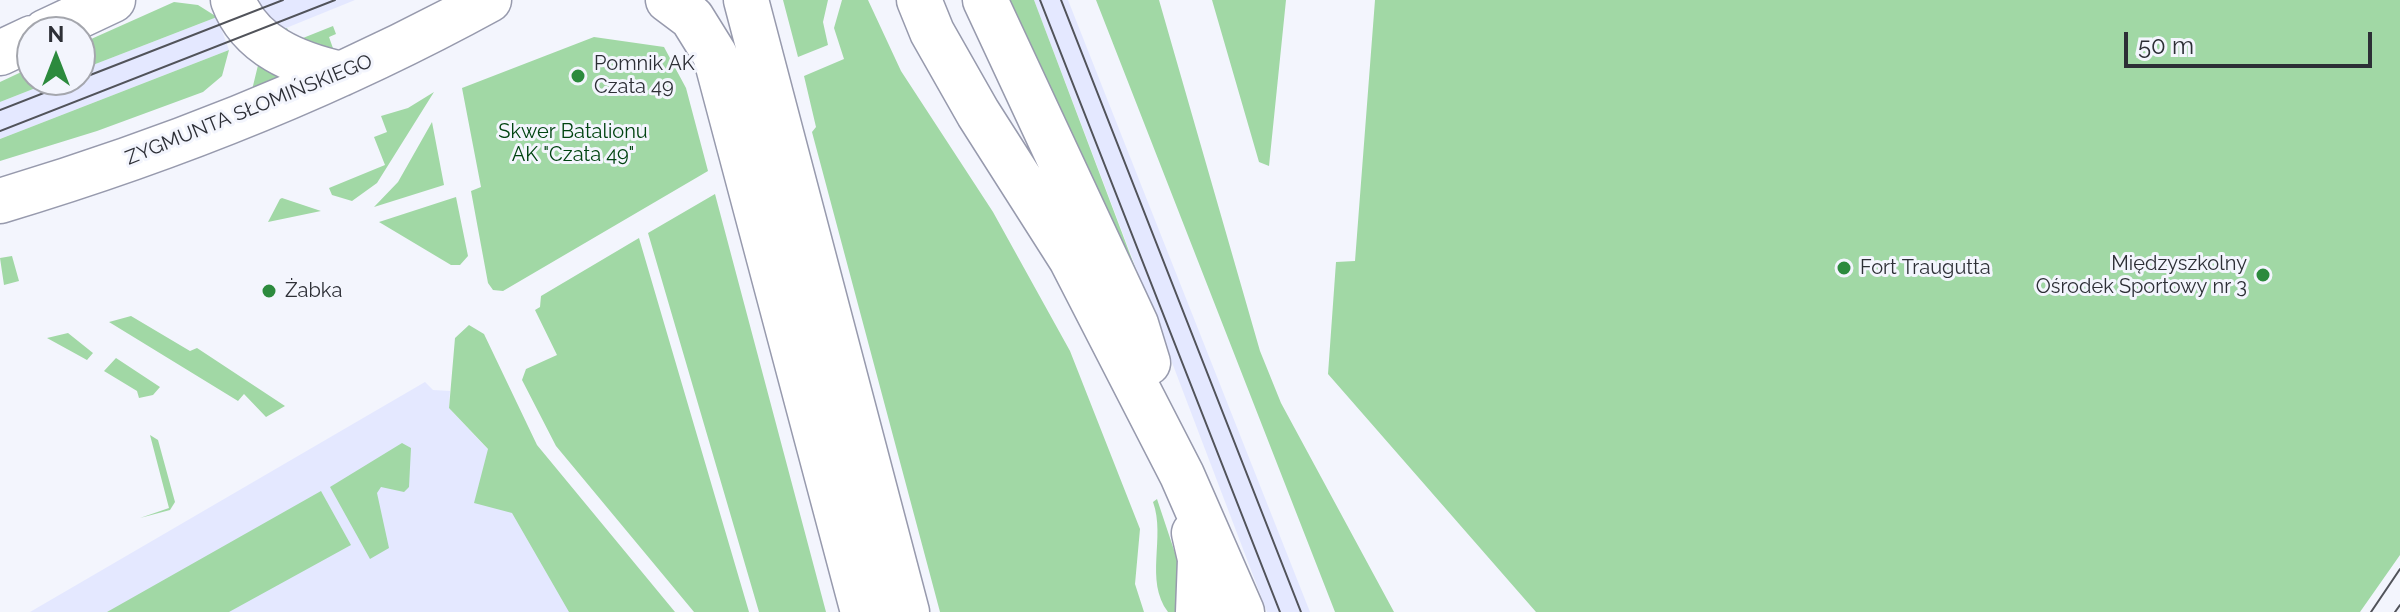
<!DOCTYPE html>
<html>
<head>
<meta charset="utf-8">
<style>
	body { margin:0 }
	#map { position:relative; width:2400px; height:612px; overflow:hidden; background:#f3f5fd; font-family:Raleway,sans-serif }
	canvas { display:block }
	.north { position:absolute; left:16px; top:16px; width:80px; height:80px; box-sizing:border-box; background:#f3f5fd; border:2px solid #a4a6ad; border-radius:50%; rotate:0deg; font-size:22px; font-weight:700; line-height:32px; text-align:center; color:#2d2f36 }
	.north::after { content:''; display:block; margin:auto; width:28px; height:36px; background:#2c8a3d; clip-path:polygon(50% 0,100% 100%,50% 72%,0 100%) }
	.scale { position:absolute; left:2124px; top:32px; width:248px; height:36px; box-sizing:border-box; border:4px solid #2d2f36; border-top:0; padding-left:10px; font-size:24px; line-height:28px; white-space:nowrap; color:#2d2f36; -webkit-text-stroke:6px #f3f5fd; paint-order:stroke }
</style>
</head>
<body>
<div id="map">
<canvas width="2400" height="612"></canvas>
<div class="north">N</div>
<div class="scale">50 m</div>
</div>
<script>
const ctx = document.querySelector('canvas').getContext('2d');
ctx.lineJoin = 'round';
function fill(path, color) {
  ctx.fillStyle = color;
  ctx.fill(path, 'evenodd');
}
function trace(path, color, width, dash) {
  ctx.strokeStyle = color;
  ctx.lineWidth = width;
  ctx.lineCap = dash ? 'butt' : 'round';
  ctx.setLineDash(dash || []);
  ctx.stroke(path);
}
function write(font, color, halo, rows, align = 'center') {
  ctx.font = font + ' Raleway,sans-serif';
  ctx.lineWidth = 6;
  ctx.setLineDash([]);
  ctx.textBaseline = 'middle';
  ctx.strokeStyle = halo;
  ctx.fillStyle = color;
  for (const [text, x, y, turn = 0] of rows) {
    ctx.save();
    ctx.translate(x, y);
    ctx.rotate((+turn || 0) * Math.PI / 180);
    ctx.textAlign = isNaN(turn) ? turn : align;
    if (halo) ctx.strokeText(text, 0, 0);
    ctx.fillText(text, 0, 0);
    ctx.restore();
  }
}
fill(new Path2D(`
	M 261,0 L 355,0 L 264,37 L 251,4 Z
	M 1034,0 L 1068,0 L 1310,612 L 1267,612 Z
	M 217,17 L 229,50 L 0,139 L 0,102 L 56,80 L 80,80 L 80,70 Z
	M 425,382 L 433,390 L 450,391 L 449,408 L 528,492 L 597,612 L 30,612 Z`), '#e4e8ff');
fill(new Path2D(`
	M 783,0 L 828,0 L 823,22 L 828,45 L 798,57 Z
	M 842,0 L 868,0 L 901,71 L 993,212 L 1070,351 L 1140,529 L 1135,584 L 1144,612 L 940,612 L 812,132 L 816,127 L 804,76 L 844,59 L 834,28 Z
	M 1008,0 L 1034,0 L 1144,291 Z
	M 1096,0 L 1159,0 L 1260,351 L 1281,403 L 1394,612 L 1335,612 Z
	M 1212,0 L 1286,0 L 1269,166 L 1259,162 Z
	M 1375,0 L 2400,0 L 2400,555 L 2360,612 L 1536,612 L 1328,374 L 1336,262 L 1355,261 Z
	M 174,2 L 198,5 L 217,17 L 80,70 L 80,44 Z
	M 333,26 L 336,34 L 329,37 L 335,54 C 316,63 287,44 269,35 L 287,28 L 293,42 Z
	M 594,37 L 664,47 L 686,88 L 708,171 L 503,291 L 493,290 L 488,283 L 471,191 L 481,187 L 462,88 Z
	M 229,50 L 222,76 L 203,92 L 97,131 L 0,161 L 0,139 Z
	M 260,57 L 292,73 L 252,90 Z
	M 32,67 L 32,80 L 56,80 L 0,102 L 0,82 Z
	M 434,92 L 377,183 L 352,201 L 332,195 L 329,188 L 385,165 L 374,137 L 387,132 L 381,116 L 408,108 Z
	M 432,122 L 444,185 L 374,207 L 398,182 Z
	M 715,194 L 826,612 L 759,612 L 648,233 Z
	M 456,197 L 468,256 L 460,265 L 451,265 L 379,222 Z
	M 280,199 L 282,198 L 321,211 L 268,222 Z
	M 639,238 L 749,612 L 694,612 L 556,446 L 522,380 L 526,369 L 557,355 L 535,310 L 540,307 L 541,296 Z
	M 12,256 L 19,281 L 4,285 L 0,258 Z
	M 131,316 L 190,351 L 197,348 L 285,406 L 266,417 L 244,394 L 238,401 L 109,322 Z
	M 469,325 L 484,334 L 537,445 L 675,612 L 569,612 L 512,513 L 474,503 L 488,449 L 449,408 L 455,338 Z
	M 68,333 L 93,353 L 87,360 L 47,338 Z
	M 116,358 L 160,387 L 153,395 L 139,398 L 137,391 L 104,371 Z
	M 150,435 L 158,440 L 175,502 L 170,510 L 140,518 L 169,508 Z
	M 402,443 L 411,448 L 409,487 L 404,492 L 381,487 L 377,493 L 389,548 L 370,559 L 330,487 Z
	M 321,491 L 351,545 L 229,612 L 107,612 Z
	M 1157,499 L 1178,562 L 1177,612 L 1168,612 C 1144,580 1166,538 1153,502 Z`), '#a1d8a5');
const major = new Path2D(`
	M 233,0 C 250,46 297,64 341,74
	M 668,0 L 692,18 L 715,55 L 863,612
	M 746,0 L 907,612
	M 919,0 L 932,32 L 978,113 L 1071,259 L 1182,475 L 1242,612
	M 985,0 L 1136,324 L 1148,363
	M 45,32 L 113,0
	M 0,53 L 32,38
	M 0,201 C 170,150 334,85 489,0
	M 1194,533 L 1200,559 L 1198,612`);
trace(major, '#979aad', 47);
trace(major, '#fff', 44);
trace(new Path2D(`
	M 1040,0 L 1280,612
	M 1061,0 L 1301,612
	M 80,79 L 283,0
	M 0,110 L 77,80
	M 0,131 L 335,0
	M 2371,612 L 2400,569
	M 2395,612 L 2400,605`), '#51535a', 2);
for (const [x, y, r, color] of [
	[578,76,8,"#2c8a3d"],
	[1844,268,8,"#2c8a3d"],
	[2263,275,8,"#2c8a3d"],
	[269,291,8,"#2c8a3d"]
]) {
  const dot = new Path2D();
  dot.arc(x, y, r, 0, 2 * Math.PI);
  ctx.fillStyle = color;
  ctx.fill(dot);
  trace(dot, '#f3f5fd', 3);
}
write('20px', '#2d2f36', '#f3f5fd', [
	["Pomnik AK",594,64],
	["Czata 49",594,87],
	["Międzyszkolny",2247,264,"right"],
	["Ośrodek Sportowy nr 3",2247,287,"right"],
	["Fort Traugutta",1860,268],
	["Żabka",285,291]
], 'left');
write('20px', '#2d2f36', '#f3f5fd', [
	["ZYGMUNTA SŁOMIŃSKIEGO",249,110,-22]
]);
write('20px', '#041', '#f3f5fd', [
	["Skwer Batalionu",573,132],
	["AK \"Czata 49\"",573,155]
]);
</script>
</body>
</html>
